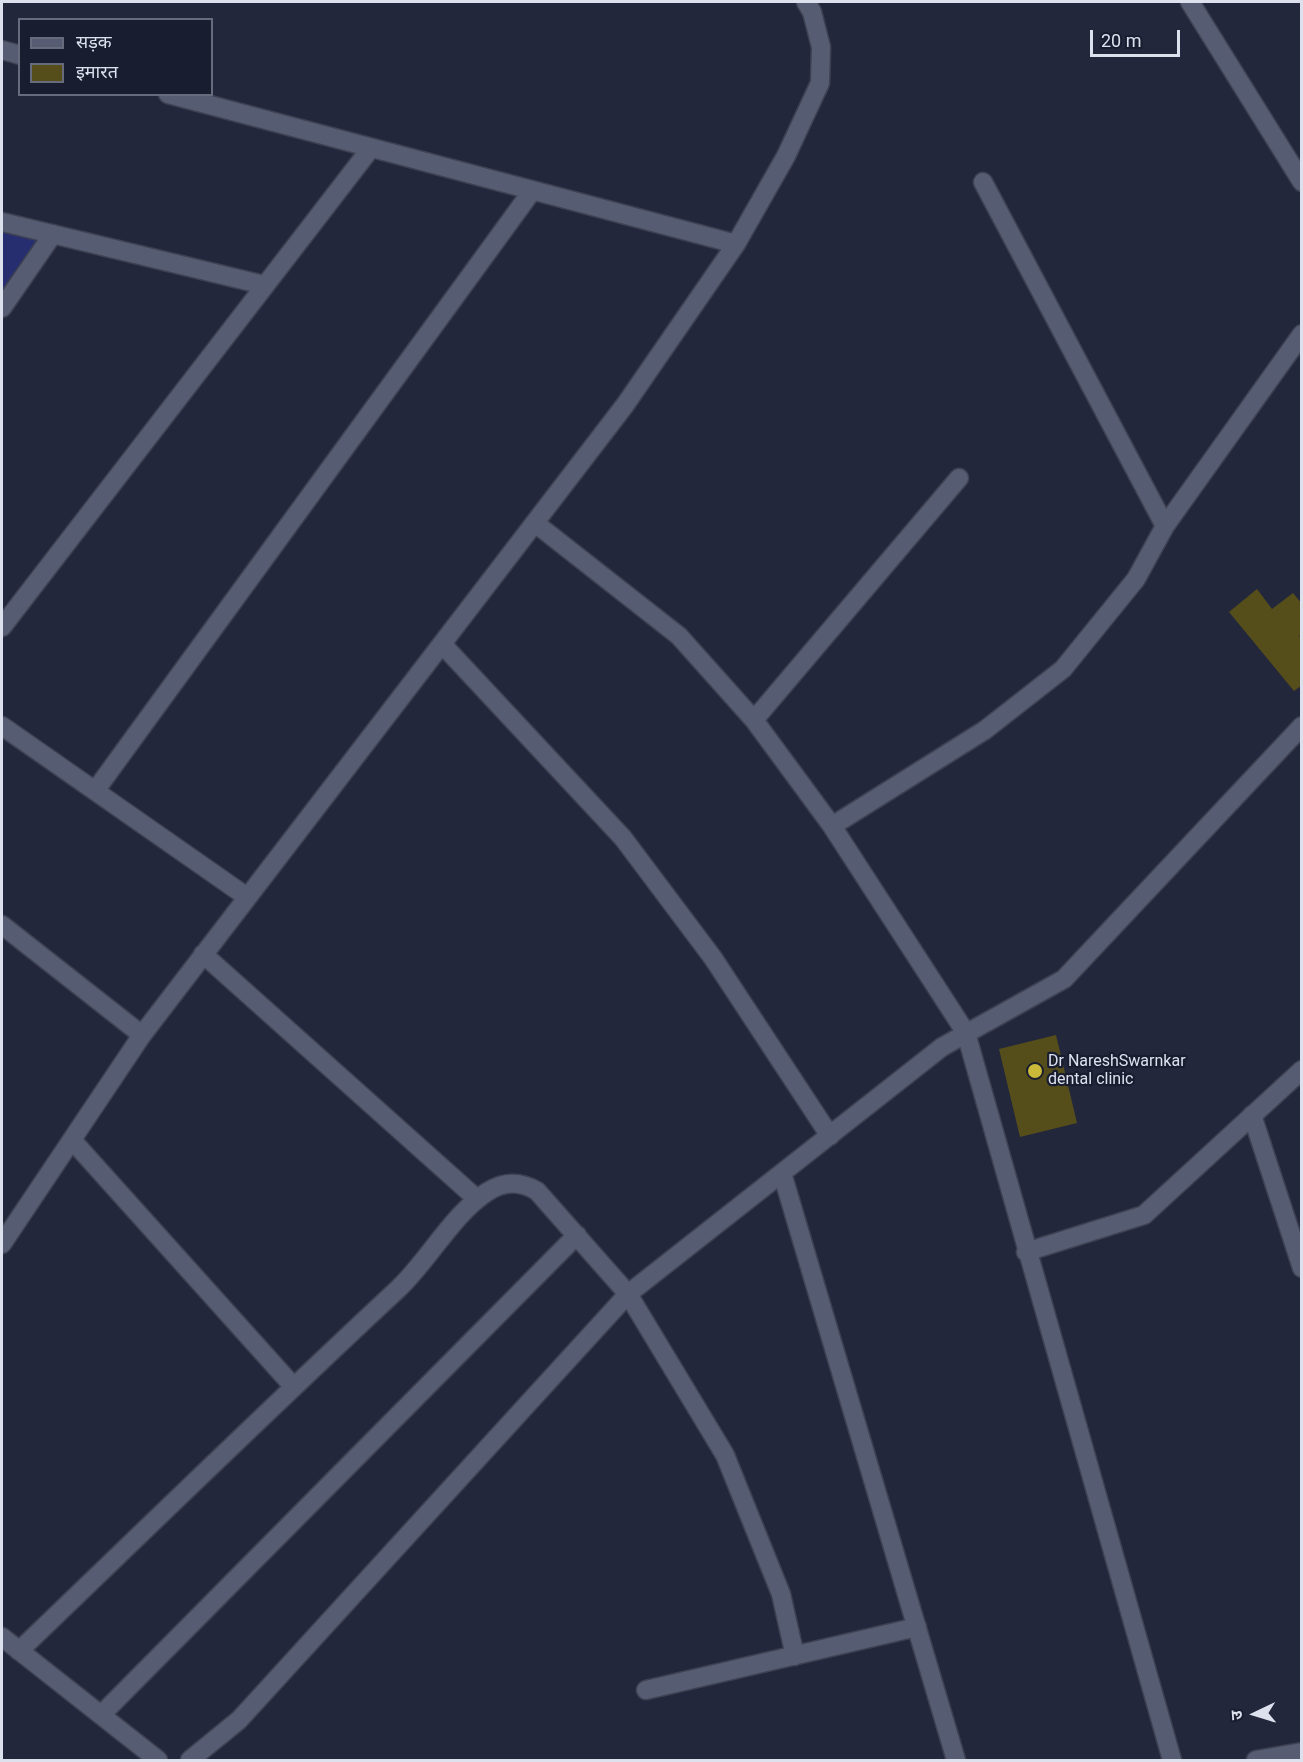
<!DOCTYPE html>
<html>
<head>
<meta charset="utf-8">
<style>
	body { margin:0 }
	#map { position:relative; width:1303px; height:1762px; overflow:hidden; background:#23273b; font-family:Roboto,"Noto Sans Devanagari",sans-serif }
	canvas { display:block }
	.frame { position:absolute; inset:0; border:3px solid #dde1ee; pointer-events:none }
	.legend { position:absolute; left:18px; top:18px; width:195px; height:78px; box-sizing:border-box; background:#191d30; border:2px solid #676b7c; margin:0; padding:8px 10px; list-style:none; font-size:18px; color:#dde1ee }
	.legend li { display:flex; align-items:center; gap:12px; height:30px }
	.legend b { width:30px; border:2px solid #676b7c }
	.north { position:absolute; left:1225px; top:1684px; width:60px; height:60px; -webkit-text-stroke:4px #191d30; paint-order:stroke; rotate:266deg; font-size:16px; font-weight:700; line-height:24px; text-align:center; color:#dde1ee }
	.north::after { content:''; display:block; margin:auto; width:21px; height:27px; background:#dde1ee; clip-path:polygon(50% 0,100% 100%,50% 72%,0 100%) }
	.scale { position:absolute; left:1090px; top:30px; width:90px; height:27px; box-sizing:border-box; border:3px solid #dde1ee; border-top:0; padding-left:8px; font-size:18px; line-height:21px; white-space:nowrap; color:#dde1ee; -webkit-text-stroke:4px #191d30; paint-order:stroke }
</style>
</head>
<body>
<div id="map">
<canvas width="1303" height="1762"></canvas>
<div class="frame"></div>
<ul class="legend">
<li><b style="height:8px;background:#565c72"></b>सड़क</li>
<li><b style="height:16px;background:#554e1b"></b>इमारत</li>
</ul>
<div class="north">उ</div>
<div class="scale">20 m</div>
</div>
<script>
const ctx = document.querySelector('canvas').getContext('2d');
ctx.lineJoin = 'round';
function fill(path, color) {
  ctx.fillStyle = color;
  ctx.fill(path, 'evenodd');
}
function trace(path, color, width, dash) {
  ctx.strokeStyle = color;
  ctx.lineWidth = width;
  ctx.lineCap = dash ? 'butt' : 'round';
  ctx.setLineDash(dash || []);
  ctx.stroke(path);
}
function write(font, color, halo, rows, align = 'center') {
  ctx.font = font + ' Roboto,sans-serif';
  ctx.lineWidth = 4.5;
  ctx.setLineDash([]);
  ctx.textBaseline = 'middle';
  ctx.strokeStyle = halo;
  ctx.fillStyle = color;
  for (const [text, x, y, turn = 0] of rows) {
    ctx.save();
    ctx.translate(x, y);
    ctx.rotate((+turn || 0) * Math.PI / 180);
    ctx.textAlign = isNaN(turn) ? turn : align;
    if (halo) ctx.strokeText(text, 0, 0);
    ctx.fillText(text, 0, 0);
    ctx.restore();
  }
}
fill(new Path2D(`
	M 2,222 L 53,234 L 2,308 Z`), '#272e6f');
fill(new Path2D(`
	M 1257,589 L 1272,609 L 1293,593 L 1302,604 L 1302,633 L 1299,636 L 1302,639 L 1302,685 L 1294,691 L 1229,612 Z
	M 1056,1035 L 1077,1123 L 1020,1137 L 999,1049 Z`), '#554e1b');
const minor = new Path2D(`
	M 1190,2 L 1302,182
	M 2,50 L 20,55
	M 168,94 L 736,244
	M 983,182 L 1165,526
	M 2,222 L 264,285
	M 2,308 L 53,234
	M 535,523 L 679,636 L 754,720 L 832,826 L 966,1033 L 1172,1760
	M 2,627 L 371,148
	M 442,644 L 623,838 L 713,958 L 830,1136
	M 754,720 L 959,478
	M 2,726 L 247,897
	M 95,791 L 532,191
	M 832,826 L 985,730 L 1063,669 L 1136,579 L 1165,526 L 1302,334
	M 2,925 L 142,1035
	M 203,954 L 477,1199
	M 1252,1115 L 1302,1268
	M 72,1140 L 293,1386
	M 782,1173 L 956,1760
	M 2,1244 L 142,1035 L 625,405 L 736,244 L 786,156 L 820,83 L 821,47 L 812,12 L 806,2
	M 1026,1252 L 1144,1215 L 1302,1070
	M 2,1637 L 158,1760
	M 19,1651 C 145,1530 270,1408 398,1289 C 428,1261 452,1215 487,1192 C 504,1181 520,1181 537,1191 L 628,1294 L 725,1455 L 781,1594 L 795,1656
	M 646,1690 L 917,1627
	M 101,1715 L 577,1235
	M 190,1760 L 239,1720 L 628,1294 L 942,1047 L 1064,979 L 1302,726
	M 1256,1760 L 1302,1752`);
trace(minor, '#3e4152', 21);
trace(minor, '#565c72', 18);
for (const [x, y, r, color] of [
	[1035,1071,8,"#cbba39"]
]) {
  const dot = new Path2D();
  dot.arc(x, y, r, 0, 2 * Math.PI);
  ctx.fillStyle = color;
  ctx.fill(dot);
  trace(dot, '#191d30', 2);
}
write('16px', '#dde1ee', '#191d30', [
	["Dr NareshSwarnkar",1048,1062],
	["dental clinic",1048,1080]
], 'left');
</script>
</body>
</html>
